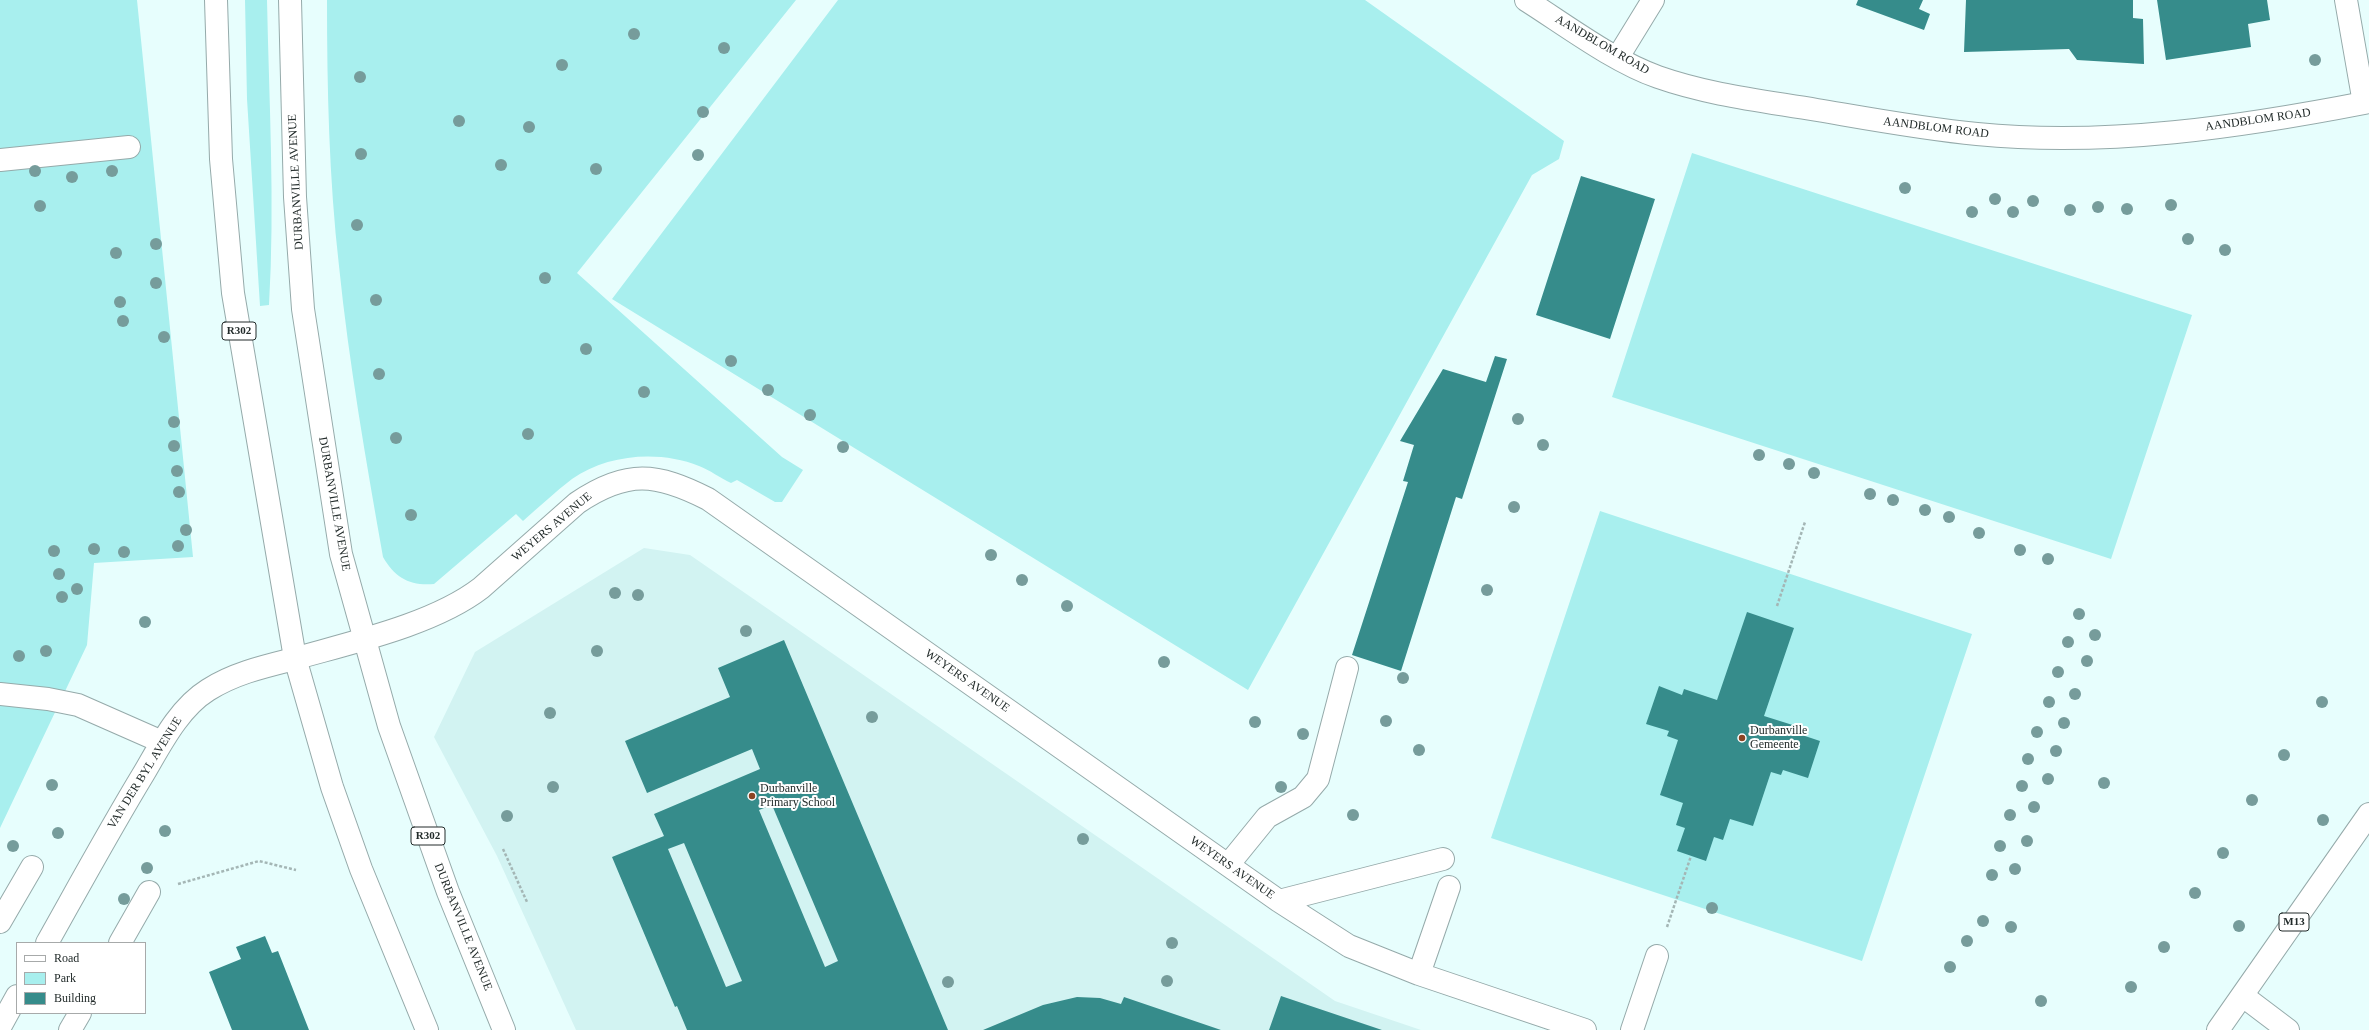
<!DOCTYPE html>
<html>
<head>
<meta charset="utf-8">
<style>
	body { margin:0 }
	#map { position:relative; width:2369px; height:1030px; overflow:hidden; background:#e7fefd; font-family:Georgia,serif }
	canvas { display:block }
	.legend { position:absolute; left:16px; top:942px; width:130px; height:72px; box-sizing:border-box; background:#fff; border:1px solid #a7aaaa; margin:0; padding:5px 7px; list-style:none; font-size:12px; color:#222b2a }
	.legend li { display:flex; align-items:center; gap:8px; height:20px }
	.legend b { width:20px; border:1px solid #a7aaaa }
</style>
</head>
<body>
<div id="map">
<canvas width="2369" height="1030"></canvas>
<ul class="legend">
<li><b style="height:5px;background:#fff"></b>Road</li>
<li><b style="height:11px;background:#a8efee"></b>Park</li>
<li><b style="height:11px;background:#368c8b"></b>Building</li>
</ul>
</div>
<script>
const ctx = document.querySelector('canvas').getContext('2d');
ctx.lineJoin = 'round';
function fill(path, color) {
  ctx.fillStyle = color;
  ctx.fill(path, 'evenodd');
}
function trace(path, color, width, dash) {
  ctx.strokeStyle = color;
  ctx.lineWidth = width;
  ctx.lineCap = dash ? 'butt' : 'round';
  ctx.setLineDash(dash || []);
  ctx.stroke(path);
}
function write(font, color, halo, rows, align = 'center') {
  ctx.font = font + ' Georgia,serif';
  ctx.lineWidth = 4;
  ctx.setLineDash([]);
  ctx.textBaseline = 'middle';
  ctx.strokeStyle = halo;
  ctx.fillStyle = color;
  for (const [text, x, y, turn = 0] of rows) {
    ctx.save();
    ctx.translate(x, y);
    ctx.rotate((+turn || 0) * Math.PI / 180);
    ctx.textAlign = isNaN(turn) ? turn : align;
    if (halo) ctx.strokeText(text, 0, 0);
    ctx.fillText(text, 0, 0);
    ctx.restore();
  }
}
fill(new Path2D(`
	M 644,548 L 690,555 L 1335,1001 L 1421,1030 L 576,1030 L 497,856 L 434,737 L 475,652 Z`), '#d2f3f2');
fill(new Path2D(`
	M 0,0 L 137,0 L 193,557 L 94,563 L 87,645 L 0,828 Z
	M 245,0 L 267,0 C 269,102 275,203 269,305 L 260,306 L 247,99 Z
	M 327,0 L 796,0 L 577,273 L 782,457 L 803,470 L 782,502 L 775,502 L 737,480 L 731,483 C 720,478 710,470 699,466 C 660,450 607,454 572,479 C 555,492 539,507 523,521 L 516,514 L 434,584 C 410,586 395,578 383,557 C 366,460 349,364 339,266 C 329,178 327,89 327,0 Z
	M 838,0 L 1365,0 L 1564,141 L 1559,159 L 1532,175 L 1248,690 L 612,299 Z
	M 1692,153 L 2192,315 L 2111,559 L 1612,397 Z
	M 1600,511 L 1972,634 L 1862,961 L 1491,838 Z`), '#a8efee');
fill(new Path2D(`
	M 1858,0 L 1923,0 L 1919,9 L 1930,14 L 1924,30 L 1856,5 Z
	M 1966,0 L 2133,0 L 2133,18 L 2143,19 L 2144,64 L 2077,60 L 2069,49 L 1964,52 Z
	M 2157,0 L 2267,0 L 2270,20 L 2248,24 L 2251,47 L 2166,60 Z
	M 1581,176 L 1655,199 L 1610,339 L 1536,315 Z
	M 1495,356 L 1507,359 L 1462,499 L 1456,497 L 1401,671 L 1352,655 L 1408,482 L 1403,481 L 1414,445 L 1400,441 L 1443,369 L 1486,382 Z
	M 1747,612 L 1794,628 L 1764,716 L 1799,727 L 1796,733 L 1820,741 L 1808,778 L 1783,770 L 1781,775 L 1771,772 L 1753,826 L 1730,819 L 1723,840 L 1714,837 L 1706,861 L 1677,851 L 1685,828 L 1676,825 L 1683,803 L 1660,795 L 1678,740 L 1667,736 L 1669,731 L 1646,724 L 1659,686 L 1682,695 L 1684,689 L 1717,700 Z
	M 784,640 L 948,1030 L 687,1030 L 677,1006 L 675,1007 L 612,857 L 664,836 L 654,814 L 760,769 L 752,749 L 647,793 L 625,741 L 730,697 L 718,668 ZM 772,805 L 838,961 L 825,967 L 759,810 ZM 684,843 L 742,981 L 726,987 L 668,849 Z
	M 265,936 L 272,953 L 278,951 L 309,1030 L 232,1030 L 209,972 L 241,959 L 236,947 Z
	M 1281,996 L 1382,1030 L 1269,1030 Z
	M 1077,997 L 1100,998 L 1121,1004 L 1124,997 L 1221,1030 L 983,1030 L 1043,1005 Z`), '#368c8b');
const minor = new Path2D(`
	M 1526,0 C 1567,26 1613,61 1658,77 C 1709,95 1764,101 1817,110 C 1870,119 1923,129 1977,134 C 2107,147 2241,127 2369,102
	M 2346,0 L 2364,103
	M 1618,57 L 1653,0
	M 0,160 L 129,147
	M 0,694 L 48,699 L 78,705 L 162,742
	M 1228,865 L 1267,817 L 1303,797 L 1318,779 L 1347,668
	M 1279,901 L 1443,859
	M 0,922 L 32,867
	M 47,943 C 79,886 110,829 144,773 C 161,744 179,708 208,690 C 233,674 262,667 290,660 C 349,643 433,625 481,588 L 577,503 C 627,469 657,473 708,499 L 1279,901 L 1349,946 L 1419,974 L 1585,1030
	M 120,943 L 149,892
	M 1419,974 L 1449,887
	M 2243,996 L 2288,1030
	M 0,1027 L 17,996
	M 70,1030 L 80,1013
	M 1632,1030 L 1657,956`);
const major = new Path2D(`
	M 216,0 L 221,159 L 233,293 L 295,658 L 332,787 L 361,869 L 427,1030
	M 290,0 L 295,197 L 303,309 L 341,554 L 389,726 L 448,892 L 504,1030
	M 2218,1030 L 2369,814`);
trace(minor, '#95aaaa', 24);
trace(major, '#95aaaa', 24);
trace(new Path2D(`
	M 1777,606 L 1805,522
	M 503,849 L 527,902
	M 178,884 L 259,861 L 296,870
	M 1667,927 L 1691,856`), '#a4b6b5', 2.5, [3, 2]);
trace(minor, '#fff', 22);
trace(major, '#fff', 22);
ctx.fillStyle = '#769c9b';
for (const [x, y] of [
	[634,34],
	[724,48],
	[2315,60],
	[562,65],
	[360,77],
	[703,112],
	[459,121],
	[529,127],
	[361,154],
	[698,155],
	[501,165],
	[596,169],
	[35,171],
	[112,171],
	[72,177],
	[1905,188],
	[1995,199],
	[2033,201],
	[2171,205],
	[40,206],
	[2098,207],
	[2127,209],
	[2070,210],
	[1972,212],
	[2013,212],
	[357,225],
	[2188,239],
	[156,244],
	[2225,250],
	[116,253],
	[545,278],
	[156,283],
	[376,300],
	[120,302],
	[123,321],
	[164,337],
	[586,349],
	[731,361],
	[379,374],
	[768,390],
	[644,392],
	[810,415],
	[1518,419],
	[174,422],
	[528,434],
	[396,438],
	[1543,445],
	[174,446],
	[843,447],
	[1759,455],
	[1789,464],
	[177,471],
	[1814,473],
	[179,492],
	[1870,494],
	[1893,500],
	[1514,507],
	[1925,510],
	[411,515],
	[1949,517],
	[186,530],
	[1979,533],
	[178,546],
	[94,549],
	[2020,550],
	[54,551],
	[124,552],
	[991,555],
	[2048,559],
	[59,574],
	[1022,580],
	[77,589],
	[1487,590],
	[615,593],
	[638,595],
	[62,597],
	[1067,606],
	[2079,614],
	[145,622],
	[746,631],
	[2095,635],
	[2068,642],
	[46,651],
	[597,651],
	[19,656],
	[2087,661],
	[1164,662],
	[2058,672],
	[1403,678],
	[2075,694],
	[2049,702],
	[2322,702],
	[550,713],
	[872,717],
	[1386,721],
	[1255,722],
	[2064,723],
	[2037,732],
	[1303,734],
	[1419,750],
	[2056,751],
	[2284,755],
	[2028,759],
	[2048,779],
	[2104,783],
	[52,785],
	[2022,786],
	[553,787],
	[1281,787],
	[2252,800],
	[2034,807],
	[1353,815],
	[2010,815],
	[507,816],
	[2323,820],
	[165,831],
	[58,833],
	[1083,839],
	[2027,841],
	[13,846],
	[2000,846],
	[2223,853],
	[147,868],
	[2015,869],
	[1992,875],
	[2195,893],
	[124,899],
	[1712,908],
	[1983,921],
	[2239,926],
	[2011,927],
	[1967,941],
	[1172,943],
	[2164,947],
	[1950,967],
	[1167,981],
	[948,982],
	[2131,987],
	[2041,1001]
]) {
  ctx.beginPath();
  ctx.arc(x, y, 6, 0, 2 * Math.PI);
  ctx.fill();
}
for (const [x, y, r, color] of [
	[1742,738,4,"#8c4423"],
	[752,796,4,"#8c4423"]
]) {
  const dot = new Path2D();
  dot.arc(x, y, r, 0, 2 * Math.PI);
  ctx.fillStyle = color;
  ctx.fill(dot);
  trace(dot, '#fff', 1.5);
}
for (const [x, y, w] of [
	[239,331,34],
	[428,836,34],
	[2294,922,30]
]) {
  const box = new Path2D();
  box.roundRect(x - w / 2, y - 9, w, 18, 3);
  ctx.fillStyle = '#fff';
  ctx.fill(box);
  trace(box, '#222b2a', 1);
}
write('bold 11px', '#222b2a', null, [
	["R302",239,331],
	["R302",428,836],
	["M13",2294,922]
]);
write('12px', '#222b2a', '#fff', [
	["AANDBLOM ROAD",1602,45,30],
	["AANDBLOM ROAD",2258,120,-8],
	["AANDBLOM ROAD",1936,128,7],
	["DURBANVILLE AVENUE",296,182,-93],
	["DURBANVILLE AVENUE",334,504,80],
	["WEYERS AVENUE",552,527,-40],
	["WEYERS AVENUE",967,681,35],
	["VAN DER BYL AVENUE",145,773,-58],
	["WEYERS AVENUE",1232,868,35],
	["DURBANVILLE AVENUE",463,927,68]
]);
write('12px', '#222b2a', '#fff', [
	["Durbanville",1750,731],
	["Gemeente",1750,745],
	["Durbanville",760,789],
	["Primary School",760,803]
], 'left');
</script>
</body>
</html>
